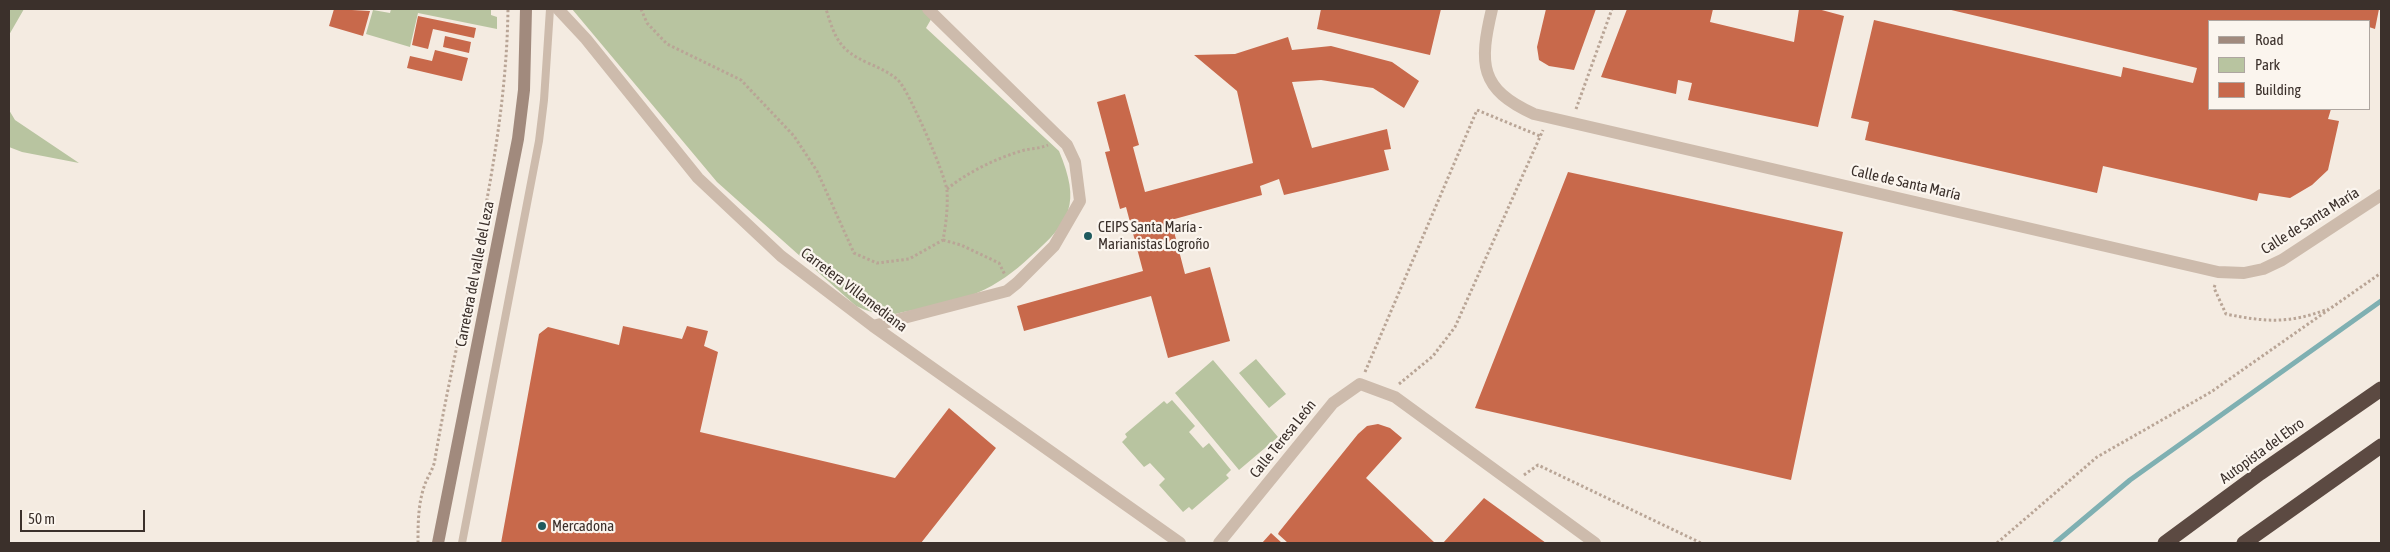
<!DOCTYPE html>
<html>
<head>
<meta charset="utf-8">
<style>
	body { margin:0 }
	#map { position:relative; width:2390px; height:552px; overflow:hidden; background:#f4ebe1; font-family:"Asap Condensed",sans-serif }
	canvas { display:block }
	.frame { position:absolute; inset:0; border:10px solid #3b302b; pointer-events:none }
	.legend { position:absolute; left:2208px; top:20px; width:162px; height:90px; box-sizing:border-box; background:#fbf5ee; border:1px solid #aea6a0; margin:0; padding:6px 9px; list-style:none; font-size:15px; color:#3b302b }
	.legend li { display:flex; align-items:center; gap:10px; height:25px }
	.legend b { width:25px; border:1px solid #aea6a0 }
	.scale { position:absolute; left:20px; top:510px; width:125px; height:22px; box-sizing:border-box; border:2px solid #3b302b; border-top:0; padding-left:6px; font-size:15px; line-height:18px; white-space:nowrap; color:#3b302b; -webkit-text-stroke:4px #fbf5ee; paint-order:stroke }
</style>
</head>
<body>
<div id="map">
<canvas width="2390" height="552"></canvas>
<div class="frame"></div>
<ul class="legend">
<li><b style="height:6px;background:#a18a7d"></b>Road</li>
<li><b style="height:14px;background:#b8c4a0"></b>Park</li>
<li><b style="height:14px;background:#c8694b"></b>Building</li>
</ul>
<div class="scale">50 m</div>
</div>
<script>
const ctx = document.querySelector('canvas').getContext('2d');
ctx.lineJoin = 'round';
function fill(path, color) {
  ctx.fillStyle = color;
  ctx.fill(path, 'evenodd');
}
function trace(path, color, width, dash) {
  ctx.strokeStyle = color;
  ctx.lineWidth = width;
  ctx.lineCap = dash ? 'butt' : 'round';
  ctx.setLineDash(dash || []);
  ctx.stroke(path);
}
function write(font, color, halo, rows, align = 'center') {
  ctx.font = font + ' "Asap Condensed",sans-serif';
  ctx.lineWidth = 4.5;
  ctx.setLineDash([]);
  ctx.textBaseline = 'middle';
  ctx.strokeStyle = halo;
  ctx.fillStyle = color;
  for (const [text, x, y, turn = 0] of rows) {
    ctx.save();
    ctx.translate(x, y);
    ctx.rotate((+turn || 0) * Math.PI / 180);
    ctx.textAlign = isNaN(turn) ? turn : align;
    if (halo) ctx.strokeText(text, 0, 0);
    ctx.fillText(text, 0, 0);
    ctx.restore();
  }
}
fill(new Path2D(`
	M 9,9 L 24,9 L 9,35 Z
	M 391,9 L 486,9 L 491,10 L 491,15 L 497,17 L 497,29 L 418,13 L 410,47 L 366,34 L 373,10 L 390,13 Z
	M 572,9 L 937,9 L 926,28 L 1059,151 C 1081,204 1071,221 1030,257 C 1014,272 998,284 977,293 C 954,304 920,308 895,314 C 880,316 870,312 856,306 L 717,182 Z
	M 9,110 L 15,120 L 79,163 L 22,152 L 9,147 Z
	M 1256,359 L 1286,394 L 1269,408 L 1239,373 Z
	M 1213,360 L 1278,437 L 1239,470 L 1175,393 Z
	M 1172,400 L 1195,426 L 1189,432 L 1203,448 L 1209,443 L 1231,470 L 1226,475 L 1229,478 L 1192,510 L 1189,507 L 1183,512 L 1159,485 L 1165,479 L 1150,463 L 1144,467 L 1122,442 L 1127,437 L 1125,434 L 1164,401 L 1167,404 Z`), '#b8c4a0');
trace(new Path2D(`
	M 2055,543 L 2130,480 L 2381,301`), '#7fb0b2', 5);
fill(new Path2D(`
	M 334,9 L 370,11 L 363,36 L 329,26 Z
	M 1321,9 L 1441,9 L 1430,55 L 1317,29 Z
	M 1546,9 L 1596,9 L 1574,70 L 1549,66 L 1539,60 L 1537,47 Z
	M 1627,9 L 1713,9 L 1710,22 L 1794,42 L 1799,9 L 1818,9 L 1844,16 L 1818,127 L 1688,100 L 1692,83 L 1678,80 L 1676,94 L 1601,77 Z
	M 1947,9 L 2379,9 L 2375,29 L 2369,27 L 2369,21 L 2209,21 L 2209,109 L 2331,109 L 2328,119 L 2339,121 L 2328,170 L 2312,185 L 2290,198 L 2259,193 L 2257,201 L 2103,166 L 2097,193 L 1865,140 L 1869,122 L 1851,118 L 1874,20 L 2121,77 L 2123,67 L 2193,83 L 2197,68 Z
	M 418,16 L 476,28 L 474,38 L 433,29 L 428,49 L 412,45 Z
	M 445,36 L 471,42 L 469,53 L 443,47 Z
	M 1288,37 L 1292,50 L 1331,46 L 1392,62 L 1419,81 L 1404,108 L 1373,88 L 1321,80 L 1292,82 L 1312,148 L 1387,129 L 1391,149 L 1384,150 L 1389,170 L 1284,195 L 1279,179 L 1260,186 L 1262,195 L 1171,220 L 1185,274 L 1210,267 L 1230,341 L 1168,358 L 1151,296 L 1024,331 L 1017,306 L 1143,271 L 1126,207 L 1120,209 L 1105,152 L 1110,151 L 1097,102 L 1125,94 L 1139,145 L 1133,147 L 1145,192 L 1253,163 L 1237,91 L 1194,55 L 1235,54 Z
	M 435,50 L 468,58 L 462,81 L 407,68 L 410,56 L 432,61 Z
	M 1568,172 L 1843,232 L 1791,480 L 1475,408 Z
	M 623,326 L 682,339 L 687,326 L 708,331 L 704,346 L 718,352 L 700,432 L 895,478 L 949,408 L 996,448 L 921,543 L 501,543 L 539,334 L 548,327 L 619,345 Z
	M 1378,424 L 1390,428 L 1402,438 L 1366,478 L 1435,543 L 1288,543 L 1278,534 L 1279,532 L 1358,434 L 1367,426 Z
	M 1484,498 L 1546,543 L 1443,543 Z
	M 1271,533 L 1282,543 L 1262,543 Z`), '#c8694b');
trace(new Path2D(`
	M 641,9 L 647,23 L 667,44 L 741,80 L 794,136 L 817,171 L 854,253 L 877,263 L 909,259 L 943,240 C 946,224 948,207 947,191 C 946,176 908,89 898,80 C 889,72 879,68 868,63 C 839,50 835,38 826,9
	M 1576,109 L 1612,9
	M 947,189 C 968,172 995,159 1021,151 C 1031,148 1039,149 1048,145
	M 943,240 L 961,245 L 999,263 L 1005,275
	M 2215,285 L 2214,288 L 2226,314 C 2265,322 2289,324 2328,309
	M 1365,372 L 1477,110 L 1540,136
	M 1399,384 L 1433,356 L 1455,327 L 1543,130
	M 1524,475 L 1538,465 L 1701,543
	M 418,543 C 418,523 418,503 425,484 C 428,476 434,468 435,459 C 460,311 506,160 508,9
	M 1997,543 L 2097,457 L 2211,392 L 2381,273`), '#b9a596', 3, [2.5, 2.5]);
trace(new Path2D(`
	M 462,543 L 539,141 L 544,100 L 550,9`), '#cdbbac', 8);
trace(new Path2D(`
	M 558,9 L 586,39 L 698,178 L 781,256 L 873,326 L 1180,543
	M 1492,9 C 1479,64 1479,89 1534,114 L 2218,272 L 2244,273 L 2263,269 L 2282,260 L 2381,195
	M 873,326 L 1007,291 L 1017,283 L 1054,246 L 1080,201 L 1075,162 L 1067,145 L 928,9
	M 1219,543 L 1333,403 L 1360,384 L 1395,397 L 1595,543`), '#cdbbac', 12);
trace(new Path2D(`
	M 438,543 L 518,139 L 524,90 L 526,9`), '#a18a7d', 12);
trace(new Path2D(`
	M 2165,543 L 2260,473 L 2381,389
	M 2244,543 L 2381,446`), '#5c4a42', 15);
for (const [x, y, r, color] of [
	[1088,236,5,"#1f5a5e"],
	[542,526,5,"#1f5a5e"]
]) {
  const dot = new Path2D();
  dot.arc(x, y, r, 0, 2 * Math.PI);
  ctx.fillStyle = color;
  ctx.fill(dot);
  trace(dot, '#fbf5ee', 2);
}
write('15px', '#3b302b', '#fbf5ee', [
	["Calle de Santa María",1906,183,13],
	["Calle de Santa María",2310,221,-32],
	["Carretera del valle del Leza",475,274,-79],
	["Carretera Villamediana",854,290,37],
	["Calle Teresa León",1283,439,-51],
	["Autopista del Ebro",2262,451,-36]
]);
write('15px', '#3b302b', '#fbf5ee', [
	["CEIPS Santa María -",1098,227],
	["Marianistas Logroño",1098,244],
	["Mercadona",552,526]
], 'left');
</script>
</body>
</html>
